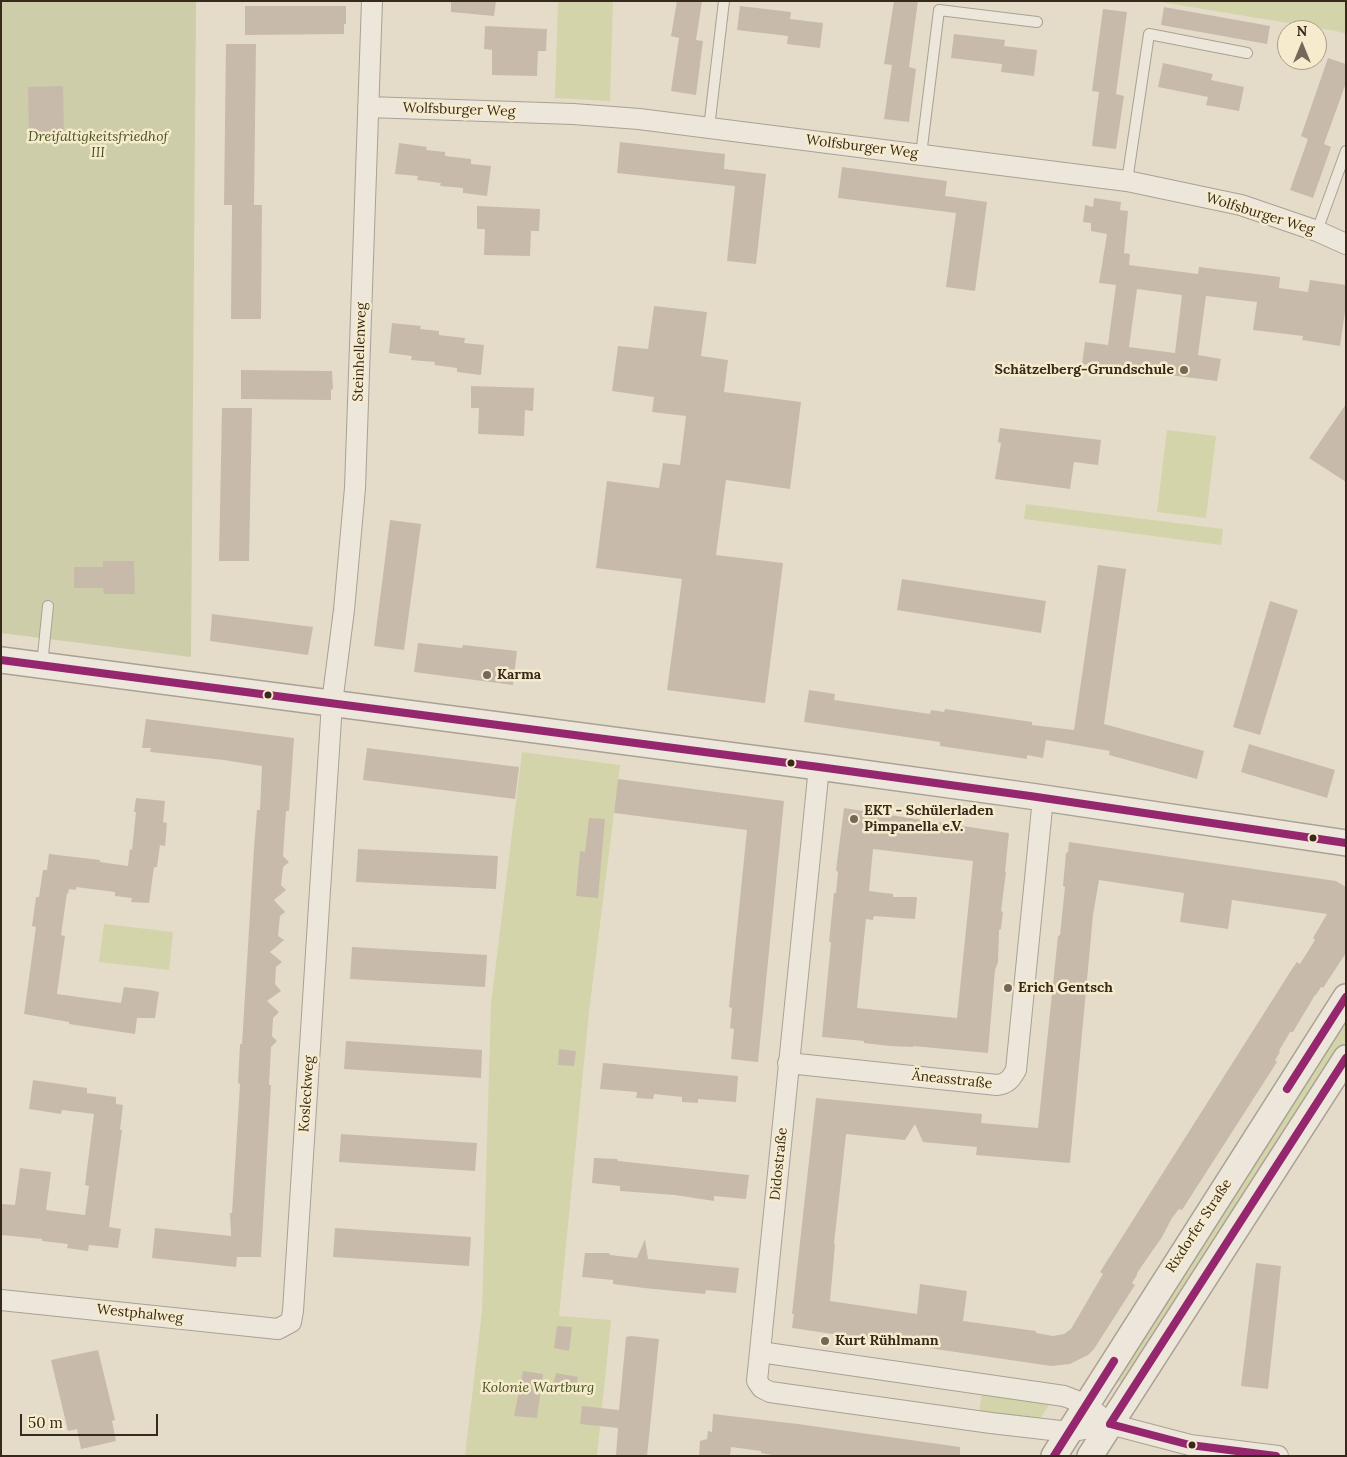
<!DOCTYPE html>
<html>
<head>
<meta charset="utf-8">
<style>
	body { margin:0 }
	#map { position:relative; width:1347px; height:1457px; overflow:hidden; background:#e4dcc9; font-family:Lora,serif }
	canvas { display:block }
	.frame { position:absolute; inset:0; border:2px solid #37291b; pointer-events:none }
	.north { position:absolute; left:1277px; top:20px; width:50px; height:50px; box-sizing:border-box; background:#f6ebcd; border:1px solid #aa9d86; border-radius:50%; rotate:0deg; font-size:14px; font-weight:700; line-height:20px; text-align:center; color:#37291b }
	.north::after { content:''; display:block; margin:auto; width:18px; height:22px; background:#746858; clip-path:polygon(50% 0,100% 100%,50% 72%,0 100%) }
	.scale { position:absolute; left:20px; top:1414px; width:138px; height:22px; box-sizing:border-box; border:2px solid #37291b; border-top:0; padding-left:6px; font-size:15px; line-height:18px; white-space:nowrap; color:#37291b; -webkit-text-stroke:4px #f6ebcd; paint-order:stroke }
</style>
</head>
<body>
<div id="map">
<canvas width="1347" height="1457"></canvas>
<div class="frame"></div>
<div class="north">N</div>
<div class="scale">50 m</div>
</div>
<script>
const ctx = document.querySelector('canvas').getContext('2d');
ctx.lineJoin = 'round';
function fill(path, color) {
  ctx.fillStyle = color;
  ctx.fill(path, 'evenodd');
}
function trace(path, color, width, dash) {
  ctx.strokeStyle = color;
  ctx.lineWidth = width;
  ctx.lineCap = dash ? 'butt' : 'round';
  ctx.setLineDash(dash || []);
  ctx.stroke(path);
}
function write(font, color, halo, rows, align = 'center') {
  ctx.font = font + ' Lora,serif';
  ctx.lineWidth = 5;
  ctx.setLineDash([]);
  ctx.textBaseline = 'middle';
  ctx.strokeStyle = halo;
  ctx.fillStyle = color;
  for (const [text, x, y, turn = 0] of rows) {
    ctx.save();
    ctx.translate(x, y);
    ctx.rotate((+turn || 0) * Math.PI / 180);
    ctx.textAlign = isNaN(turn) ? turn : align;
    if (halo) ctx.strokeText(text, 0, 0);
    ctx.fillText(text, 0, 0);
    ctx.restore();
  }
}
fill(new Path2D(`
	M 558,1 L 613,1 L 610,101 L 555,98 Z
	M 1155,1 L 1346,1 L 1346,34 L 1336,31 Z
	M 1167,430 L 1216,436 L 1206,518 L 1157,512 Z
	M 1026,504 L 1223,529 L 1221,545 L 1024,519 Z
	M 522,752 L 620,765 L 589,1012 L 559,1316 L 611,1320 L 597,1456 L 465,1456 L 482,1311 L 491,1004 Z
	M 104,924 L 173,932 L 169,970 L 99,962 Z
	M 1346,1009 L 1346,1041 L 1129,1384 L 1109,1379 Z
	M 982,1393 L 1050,1403 L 1038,1422 L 979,1413 Z`), '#d4d4aa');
fill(new Path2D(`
	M 1,1 L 196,1 L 191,657 L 1,633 Z`), '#cdcdaa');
fill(new Path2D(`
	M 451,1 L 496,1 L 494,16 L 451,12 Z
	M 677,1 L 702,1 L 696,40 L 703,41 L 696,95 L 671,91 L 679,38 L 671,36 Z
	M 894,1 L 918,1 L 909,67 L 916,69 L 909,122 L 884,119 L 892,65 L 884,64 Z
	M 245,6 L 346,6 L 346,24 L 344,24 L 344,34 L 245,35 Z
	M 740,6 L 791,12 L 790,19 L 823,23 L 820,48 L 787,44 L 788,36 L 737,30 Z
	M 1164,7 L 1270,26 L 1267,44 L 1161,25 Z
	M 1103,9 L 1127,12 L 1116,94 L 1124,96 L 1116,149 L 1092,146 L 1099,92 L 1092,91 Z
	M 485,26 L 547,29 L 546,51 L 538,51 L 537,76 L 492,75 L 492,50 L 484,49 Z
	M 954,34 L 1005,40 L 1004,46 L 1037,50 L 1034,76 L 1001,72 L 1002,64 L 951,58 Z
	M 226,44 L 256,44 L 254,205 L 262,205 L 261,319 L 231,319 L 232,205 L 224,205 Z
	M 1328,58 L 1346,64 L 1346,83 L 1324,144 L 1331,147 L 1313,198 L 1290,190 L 1308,139 L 1301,136 Z
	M 1163,63 L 1213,74 L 1211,80 L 1244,87 L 1239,111 L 1206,105 L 1208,97 L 1158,87 Z
	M 63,86 L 64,136 L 29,137 L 28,87 Z
	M 620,142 L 725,154 L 724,169 L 766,174 L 756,264 L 727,261 L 735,186 L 617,173 Z
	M 399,143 L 427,147 L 426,150 L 445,152 L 445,156 L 471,159 L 471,164 L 491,166 L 487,196 L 463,193 L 463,188 L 440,186 L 441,183 L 417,180 L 418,176 L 395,174 Z
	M 842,167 L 947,181 L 945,196 L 987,202 L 975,291 L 946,287 L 956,213 L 838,198 Z
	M 1094,198 L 1121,202 L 1120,210 L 1128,211 L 1124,253 L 1130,254 L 1129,265 L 1198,274 L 1199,267 L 1280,277 L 1279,288 L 1308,292 L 1310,280 L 1346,285 L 1346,305 L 1340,346 L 1302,340 L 1303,336 L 1253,330 L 1257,302 L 1206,296 L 1198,355 L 1221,359 L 1217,381 L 1082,364 L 1085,342 L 1108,345 L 1116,285 L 1099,283 L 1107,234 L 1091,231 L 1091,223 L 1083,222 L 1085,205 L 1093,207 ZM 1137,289 L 1182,295 L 1175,353 L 1129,347 Z
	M 477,206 L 540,209 L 539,231 L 531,231 L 530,256 L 484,255 L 485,229 L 477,229 Z
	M 654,306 L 707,312 L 701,356 L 728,360 L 724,392 L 801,402 L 790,489 L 726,480 L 716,555 L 783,563 L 765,703 L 667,690 L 682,579 L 596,568 L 607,481 L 659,488 L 663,463 L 680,465 L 686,416 L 652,412 L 654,397 L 612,391 L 618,346 L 648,349 Z
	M 392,323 L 421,326 L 420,329 L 439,331 L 439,335 L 465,338 L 464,343 L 484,345 L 481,375 L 457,372 L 457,368 L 434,365 L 435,362 L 411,360 L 412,356 L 389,353 Z
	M 241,370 L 332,371 L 333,389 L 331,390 L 331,400 L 241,399 Z
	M 471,386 L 534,388 L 533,411 L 525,410 L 524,436 L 478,434 L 479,408 L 471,408 Z
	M 1346,404 L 1346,482 L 1309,458 Z
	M 222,408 L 252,408 L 249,561 L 219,561 Z
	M 1000,428 L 1101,440 L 1098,465 L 1074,462 L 1070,489 L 995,479 L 1001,443 L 998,442 Z
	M 390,520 L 421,524 L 404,650 L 374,646 Z
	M 103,561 L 134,561 L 135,594 L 104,594 L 103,588 L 74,588 L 74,567 L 103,567 Z
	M 1098,565 L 1126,569 L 1104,724 L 1204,751 L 1197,779 L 1109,755 L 1110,751 L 1046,740 L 1043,758 L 1027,755 L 1027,759 L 940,746 L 940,742 L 804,722 L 809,690 L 835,694 L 834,700 L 930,714 L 931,710 L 944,712 L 945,709 L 1032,722 L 1032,725 L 1074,730 Z
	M 902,579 L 1046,601 L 1041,633 L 897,610 Z
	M 1270,601 L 1298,610 L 1260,735 L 1233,727 Z
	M 212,614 L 313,627 L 308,655 L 210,641 Z
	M 418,643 L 462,648 L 463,645 L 517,651 L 513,685 L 414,672 Z
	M 146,719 L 294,738 L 289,811 L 286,811 L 283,856 L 289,862 L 283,867 L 281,885 L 286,890 L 274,900 L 285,912 L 280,916 L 278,936 L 284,940 L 270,952 L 282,962 L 276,967 L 275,984 L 281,991 L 267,1001 L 279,1012 L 273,1018 L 272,1036 L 277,1041 L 271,1047 L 269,1085 L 271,1085 L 261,1257 L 237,1257 L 236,1267 L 152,1258 L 155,1228 L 231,1236 L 230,1213 L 232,1213 L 240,1084 L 238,1083 L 240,1044 L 242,1044 L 254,848 L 257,810 L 260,810 L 262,766 L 224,760 L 150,752 L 151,748 L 142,748 Z
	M 1249,744 L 1335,770 L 1327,798 L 1241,772 Z
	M 367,748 L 519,767 L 515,799 L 363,780 Z
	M 618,779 L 784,801 L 758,1062 L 731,1059 L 734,1029 L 730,1028 L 732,1008 L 729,1007 L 747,830 L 614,813 Z
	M 136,798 L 165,801 L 163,822 L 167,823 L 165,846 L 160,845 L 157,867 L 154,867 L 149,903 L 131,902 L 132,898 L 115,896 L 115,892 L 76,887 L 76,890 L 69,889 L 68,894 L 67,893 L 61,935 L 65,936 L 57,994 L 121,1003 L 124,987 L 150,990 L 159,992 L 155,1018 L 137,1018 L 135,1034 L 69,1024 L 69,1022 L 24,1014 L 36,927 L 32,926 L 36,897 L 39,897 L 43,870 L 47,870 L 49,854 L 100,860 L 100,862 L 128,866 L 130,849 L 132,850 L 136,812 L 134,812 Z
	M 844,808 L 1009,833 L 1005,872 L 1006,872 L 1001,911 L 1003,912 L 1001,929 L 999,930 L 998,962 L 995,970 L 988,1053 L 913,1046 L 913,1047 L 890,1046 L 864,1043 L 864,1041 L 822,1037 L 831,942 L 829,942 L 833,902 L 834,893 L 836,893 L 838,872 L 836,870 ZM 873,849 L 973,861 L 957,1018 L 857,1008 L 866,919 L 873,920 L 874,916 L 915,919 L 917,897 L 893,897 L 893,894 L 869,891 Z
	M 589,818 L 605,819 L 598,898 L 576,896 L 580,851 L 585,852 Z
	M 1069,842 L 1336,881 L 1346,887 L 1346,953 L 1323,988 L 1321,987 L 1316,995 L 1315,995 L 1293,1032 L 1290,1032 L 1279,1051 L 1280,1052 L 1275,1060 L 1277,1062 L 1182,1210 L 1179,1209 L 1172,1218 L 1162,1237 L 1137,1273 L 1137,1275 L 1132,1283 L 1135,1285 L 1094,1349 L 1088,1355 L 1070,1364 L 1051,1366 L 792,1328 L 794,1314 L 792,1314 L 816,1098 L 982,1114 L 981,1123 L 1038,1128 L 1058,936 L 1060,935 L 1065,887 L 1063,886 L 1066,853 L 1068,852 ZM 1099,880 L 1184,893 L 1180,922 L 1228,929 L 1232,900 L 1327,914 L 1313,938 L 1315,940 L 1300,964 L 1297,962 L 1292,969 L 1100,1272 L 1103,1274 L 1071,1329 L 1064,1334 L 1053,1336 L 1036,1333 L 1036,1331 L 963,1321 L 967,1291 L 920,1284 L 917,1314 L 830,1301 L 835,1245 L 834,1244 L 846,1134 L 905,1140 L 915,1124 L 923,1142 L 977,1147 L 976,1155 L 1070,1163 L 1093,915 Z
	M 358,849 L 498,856 L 496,889 L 356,882 Z
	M 352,947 L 487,955 L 485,987 L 350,979 Z
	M 346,1041 L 482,1050 L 481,1078 L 344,1069 Z
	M 559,1049 L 576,1051 L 574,1066 L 558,1065 Z
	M 603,1063 L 738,1076 L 736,1102 L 698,1099 L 698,1103 L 682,1102 L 682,1097 L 654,1094 L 653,1099 L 636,1098 L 637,1092 L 600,1089 Z
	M 33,1080 L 87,1088 L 87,1093 L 116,1097 L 116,1104 L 123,1105 L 120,1130 L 122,1130 L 109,1227 L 121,1229 L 118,1248 L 89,1245 L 88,1251 L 67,1248 L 68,1244 L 42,1241 L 42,1239 L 1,1235 L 1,1204 L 15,1205 L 20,1168 L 51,1172 L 46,1210 L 85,1215 L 89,1186 L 85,1185 L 94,1114 L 62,1110 L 61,1114 L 29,1109 Z
	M 341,1134 L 477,1143 L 475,1171 L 339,1162 Z
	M 594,1158 L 617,1159 L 618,1161 L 749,1175 L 746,1199 L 714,1196 L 714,1201 L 675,1195 L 620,1191 L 620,1186 L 592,1183 Z
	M 335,1228 L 471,1237 L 469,1266 L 333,1257 Z
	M 645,1239 L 648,1259 L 739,1268 L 736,1293 L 706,1290 L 705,1294 L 644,1288 L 613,1284 L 613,1280 L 582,1277 L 585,1253 L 609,1253 L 610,1255 L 637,1258 Z
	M 1256,1263 L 1281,1266 L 1268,1389 L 1241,1386 Z
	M 557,1326 L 572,1327 L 569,1351 L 554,1348 Z
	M 631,1336 L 659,1339 L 647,1456 L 616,1456 L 618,1428 L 580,1424 L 582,1406 L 619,1410 L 626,1337 Z
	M 98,1350 L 115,1420 L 112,1421 L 116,1441 L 81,1449 L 77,1429 L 68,1431 L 51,1360 Z
	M 523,1371 L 543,1374 L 537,1418 L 514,1416 Z
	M 556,1373 L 578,1377 L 575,1391 L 553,1386 Z
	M 713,1414 L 798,1424 L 960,1447 L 960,1456 L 778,1456 L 761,1453 L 761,1451 L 731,1447 L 730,1456 L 699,1456 L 700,1441 L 707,1439 L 708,1431 L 712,1432 Z`), '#c8baaa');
const service = new Path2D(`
	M 709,128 L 724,1
	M 921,155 L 939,10 L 1037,22
	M 1127,181 L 1149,34 L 1247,53
	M 1317,231 L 1346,151
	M 42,665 L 48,606`);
const minor = new Path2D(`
	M 368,107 L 573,114 L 639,119 L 1127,181 L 1241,205 L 1317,231 L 1346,244
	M 819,767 L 757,1381 L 762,1388 L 770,1392 L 991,1423 L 1069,1432 L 1110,1424
	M 788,1063 L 997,1085 C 1007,1084 1011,1079 1016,1070 L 1043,798
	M 1,1300 L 278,1329 L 291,1322 L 293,1311 L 332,703 L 344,610 L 355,488 L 372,1
	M 760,1352 L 1064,1396 L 1085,1404 L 1110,1424 L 1190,1445 L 1278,1456`);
const tertiary = new Path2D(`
	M 1,660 L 819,767 L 1030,796 L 1346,843
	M 1054,1456 L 1346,997
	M 1090,1456 L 1346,1058`);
trace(service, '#a9a193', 12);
trace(minor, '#a9a193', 22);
trace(tertiary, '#a9a193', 28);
trace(service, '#ece6db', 10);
trace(minor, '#ece6db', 20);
trace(tertiary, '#ece6db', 25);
trace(new Path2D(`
	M 1,660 L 819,767 L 1030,796 L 1346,843
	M 1287,1089 L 1346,997
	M 1054,1456 L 1114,1361
	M 1276,1456 L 1190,1445 L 1110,1424 L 1346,1058`), '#95276e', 8);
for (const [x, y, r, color] of [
	[1184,370,5,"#746858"],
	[487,675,5,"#746858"],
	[268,695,4.5,"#37291b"],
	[791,763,4.5,"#37291b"],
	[854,819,5,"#746858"],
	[1313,838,4.5,"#37291b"],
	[1008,988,5,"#746858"],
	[825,1341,5,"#746858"],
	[1192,1445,4.5,"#37291b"]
]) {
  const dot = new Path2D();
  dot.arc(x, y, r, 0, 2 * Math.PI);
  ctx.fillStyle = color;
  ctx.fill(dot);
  trace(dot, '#f6ebcd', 2);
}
write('14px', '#37291b', '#f6ebcd', [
	["Wolfsburger Weg",459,110,2],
	["Wolfsburger Weg",862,147,7],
	["Wolfsburger Weg",1260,214,17],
	["Steinhellenweg",360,352,-88],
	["Äneasstraße",952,1080,6],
	["Kosleckweg",307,1094,-86],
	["Didostraße",779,1164,-84],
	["Rixdorfer Straße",1199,1226,-57],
	["Westphalweg",140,1314,6]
]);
write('italic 14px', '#465421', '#f6ebcd', [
	["Dreifaltigkeitsfriedhof",98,137],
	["III",98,153],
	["Kolonie Wartburg",538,1388]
]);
write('bold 14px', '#37291b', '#f6ebcd', [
	["Schätzelberg-Grundschule",1174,370,"right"],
	["Karma",497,675],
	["EKT - Schülerladen",864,811],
	["Pimpanella e.V.",864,827],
	["Erich Gentsch",1018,988],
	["Kurt Rühlmann",835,1341]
], 'left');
</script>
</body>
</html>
